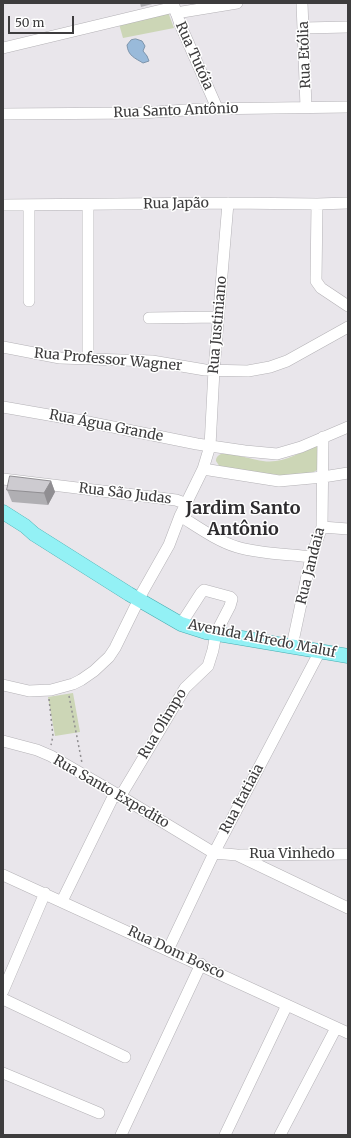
<!DOCTYPE html>
<html>
<head>
<meta charset="utf-8">
<style>
	body { margin:0 }
	#map { position:relative; width:351px; height:1138px; overflow:hidden; background:#e9e6eb; font-family:Merriweather,serif }
	canvas { display:block }
	.frame { position:absolute; inset:0; border:4px solid #3d3c3d; pointer-events:none }
	.scale { position:absolute; left:8px; top:16px; width:66px; height:18px; box-sizing:border-box; border:2px solid #3d3c3d; border-top:0; padding-left:5px; font-size:12px; line-height:14px; white-space:nowrap; color:#3d3c3d; -webkit-text-stroke:3px #fff; paint-order:stroke }
</style>
</head>
<body>
<div id="map">
<canvas width="351" height="1138"></canvas>
<div class="frame"></div>
<div class="scale">50 m</div>
</div>
<script>
const ctx = document.querySelector('canvas').getContext('2d');
ctx.lineJoin = 'round';
function fill(path, color) {
  ctx.fillStyle = color;
  ctx.fill(path, 'evenodd');
}
function trace(path, color, width, dash) {
  ctx.strokeStyle = color;
  ctx.lineWidth = width;
  ctx.lineCap = dash ? 'butt' : 'round';
  ctx.setLineDash(dash || []);
  ctx.stroke(path);
}
function write(font, color, halo, rows, align = 'center') {
  ctx.font = font + ' Merriweather,serif';
  ctx.lineWidth = 3;
  ctx.setLineDash([]);
  ctx.textBaseline = 'middle';
  ctx.strokeStyle = halo;
  ctx.fillStyle = color;
  for (const [text, x, y, turn = 0] of rows) {
    ctx.save();
    ctx.translate(x, y);
    ctx.rotate((+turn || 0) * Math.PI / 180);
    ctx.textAlign = isNaN(turn) ? turn : align;
    if (halo) ctx.strokeText(text, 0, 0);
    ctx.fillText(text, 0, 0);
    ctx.restore();
  }
}
fill(new Path2D(`
	M 168,12 L 174,28 L 123,38 L 119,24 Z
	M 316,446 L 319,446 L 318,469 C 303,483 241,470 220,467 L 216,461 C 216,458 217,456 221,454 C 229,452 254,460 263,461 C 282,464 299,453 316,446 Z
	M 73,693 L 80,732 L 55,736 L 48,697 Z`), '#ccd6b6');
const water = new Path2D(`
	M 136,39 L 142,41 L 145,46 L 143,51 L 147,56 L 149,61 L 143,63 C 135,58 128,56 127,45 L 131,40 Z`);
fill(water, '#99bada');
trace(water, '#7d94ab', 1);
const minor = new Path2D(`
	M 173,3 L 180,24 L 217,108
	M 302,3 L 306,107
	M 176,13 L 237,3
	M 304,28 L 348,27
	M 3,48 L 174,7
	M 3,114 L 141,113 L 201,109 L 348,107
	M 317,204 L 316,281 L 321,288 L 348,306
	M 3,205 L 228,203 L 317,204 L 348,203
	M 29,301 L 29,206
	M 149,318 L 219,317
	M 3,347 L 60,358 L 152,361 L 205,370 L 248,371 L 270,367 L 287,361 L 348,327
	M 88,359 L 88,205
	M 3,407 L 83,421 L 197,444 L 245,451 L 277,454 L 301,447 L 348,427
	M 203,469 L 279,481 L 323,477 L 348,473
	M 3,479 L 176,500 L 187,504
	M 180,516 C 198,527 217,541 237,547 C 261,554 287,554 311,557
	M 322,527 L 348,529
	M 292,646 L 311,557 L 322,527 L 323,437
	M 3,685 L 29,691 L 51,690 L 73,684 L 81,680 L 94,671 L 109,657 L 115,648 L 143,591 L 169,545 L 180,516 L 203,469 L 210,446 L 214,370 L 228,203
	M 3,741 L 37,750 L 51,756 L 115,793 L 214,853 L 237,855 L 348,908
	M 120,797 L 185,688 L 208,666 L 213,650 L 216,633 L 230,606 L 232,599 L 230,597 L 204,590 L 201,593 L 181,624
	M 240,855 L 348,854
	M 3,875 L 348,1033
	M 62,901 L 115,793
	M 168,950 L 214,853 L 320,651
	M 3,991 L 45,893
	M 3,999 L 125,1057
	M 3,1073 L 99,1113
	M 121,1135 L 201,964
	M 225,1135 L 287,1005
	M 280,1135 L 336,1028`);
const major = new Path2D(`
	M 3,512 L 25,526 L 34,534 L 129,594 L 181,624 L 206,632 L 348,656`);
trace(minor, '#b4b2b6', 12);
trace(major, '#46acb0', 15);
trace(new Path2D(`
	M 69,696 L 82,763
	M 49,699 L 53,736 L 51,745`), '#8f8d90', 1.5, [2, 3]);
trace(minor, '#fff', 11);
trace(major, '#93f1f5', 14);
fill(new Path2D(`
	M 140,3 L 156,3 L 141,7 Z
	M 51,481 L 55,492 L 48,505 L 12,502 L 7,490 Z`), '#b0afb3');
fill(new Path2D(`
	M 51,481 L 55,492 L 48,505 L 44,493 Z`), '#908e92');
const building = new Path2D(`
	M 10,476 L 51,481 L 44,493 L 7,490 Z`);
fill(building, '#cdcbd0');
trace(building, '#908e92', 1);
write('14px', '#3d3c3d', '#fff', [
	["Rua Etólia",305,55,-92],
	["Rua Tutóia",194,56,66],
	["Rua Santo Antônio",176,111,-2],
	["Rua Japão",176,204,-1],
	["Rua Justiniano",218,325,-85],
	["Rua Professor Wagner",108,360,5],
	["Rua Água Grande",106,426,11],
	["Rua São Judas",125,494,7],
	["Rua Jandaia",311,566,-76],
	["Avenida Alfredo Maluf",262,639,11],
	["Rua Olimpo",163,724,-59],
	["Rua Santo Expedito",111,792,30],
	["Rua Itatiaia",242,799,-62],
	["Rua Vinhedo",292,854],
	["Rua Dom Bosco",176,953,25]
]);
write('bold 18px', '#2e2c2f', '#fff', [
	["Jardim Santo",243,509],
	["Antônio",243,530]
]);
</script>
</body>
</html>
